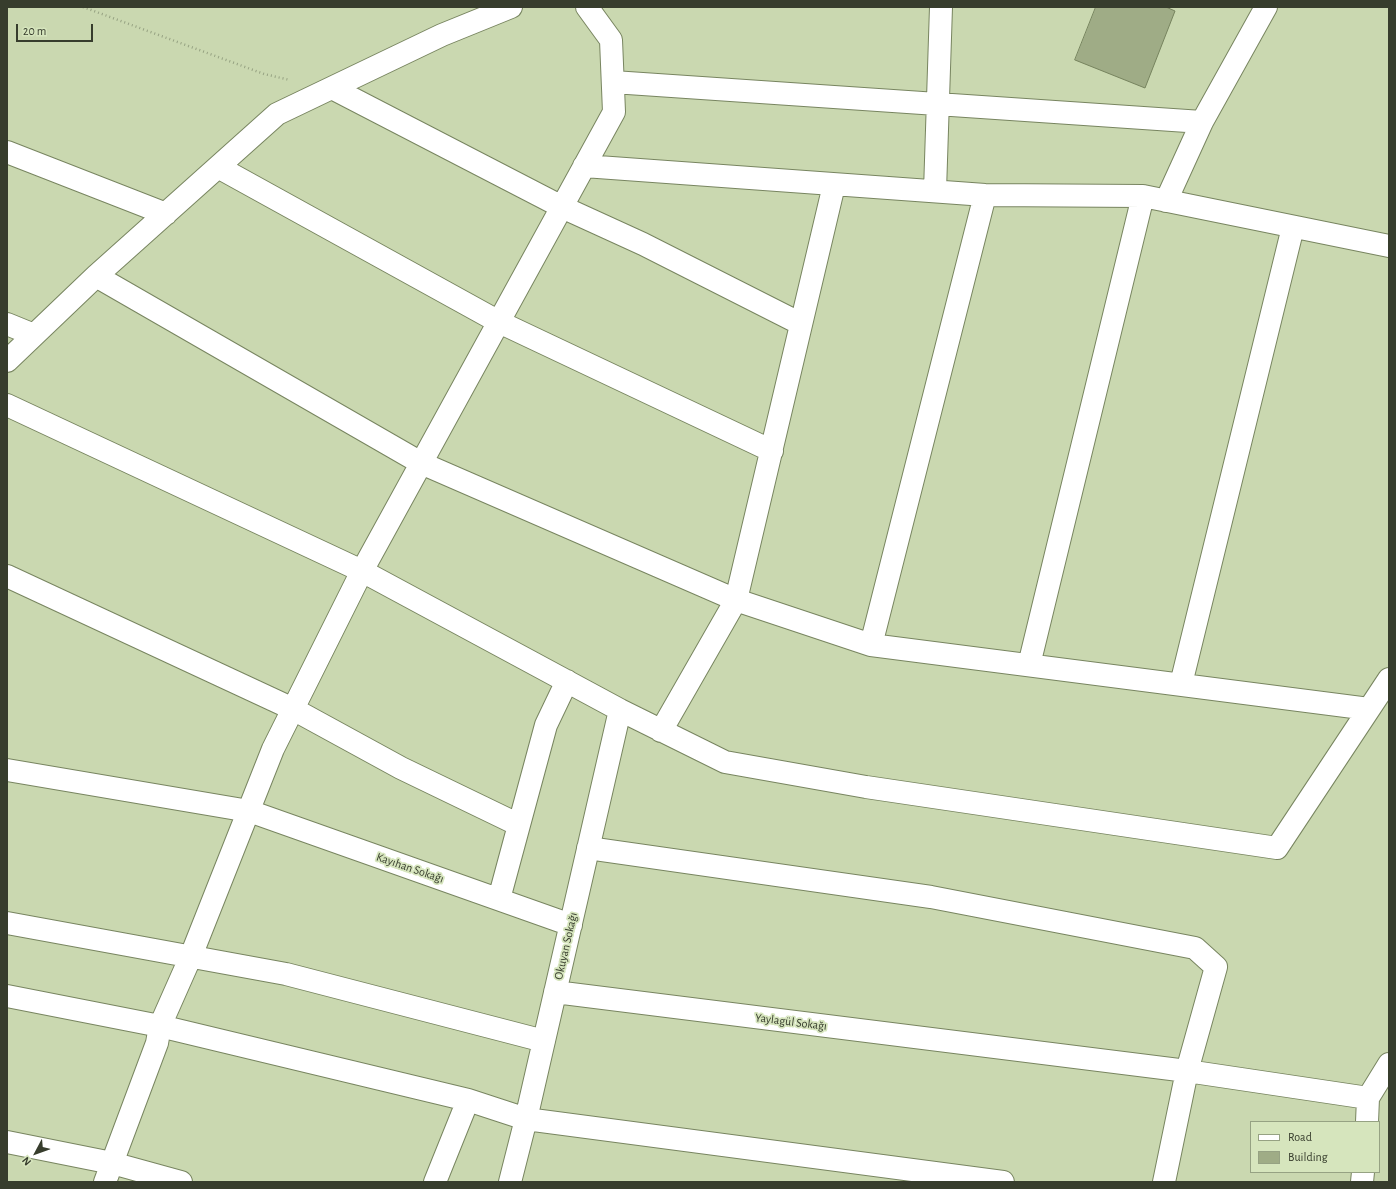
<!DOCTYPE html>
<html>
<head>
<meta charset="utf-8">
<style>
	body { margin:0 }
	#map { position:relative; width:1396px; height:1189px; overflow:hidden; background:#cad8b0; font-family:"Alegreya Sans",sans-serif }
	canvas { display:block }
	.frame { position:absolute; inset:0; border:8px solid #373d2d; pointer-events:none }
	.legend { position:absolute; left:1250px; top:1121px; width:130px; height:52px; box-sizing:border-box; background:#d6e5bd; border:1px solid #96a283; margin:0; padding:5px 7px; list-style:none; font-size:12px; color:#373d2d }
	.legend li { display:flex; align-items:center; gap:8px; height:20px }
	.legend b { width:20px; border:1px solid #96a283 }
	.north { position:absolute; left:16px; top:1133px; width:40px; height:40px; -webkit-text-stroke:3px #d6e5bd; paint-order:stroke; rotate:229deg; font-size:11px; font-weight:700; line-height:16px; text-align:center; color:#373d2d }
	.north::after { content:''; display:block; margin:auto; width:14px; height:18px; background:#373d2d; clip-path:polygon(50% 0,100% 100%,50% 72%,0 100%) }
	.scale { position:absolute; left:16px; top:24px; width:77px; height:18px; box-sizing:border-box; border:2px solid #373d2d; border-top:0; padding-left:5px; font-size:12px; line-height:14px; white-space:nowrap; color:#373d2d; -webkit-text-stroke:3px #d6e5bd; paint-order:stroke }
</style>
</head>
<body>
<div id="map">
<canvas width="1396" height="1189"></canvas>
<div class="frame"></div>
<ul class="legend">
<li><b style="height:5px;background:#fff"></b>Road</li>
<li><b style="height:11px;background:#9fac86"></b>Building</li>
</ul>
<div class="north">N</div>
<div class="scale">20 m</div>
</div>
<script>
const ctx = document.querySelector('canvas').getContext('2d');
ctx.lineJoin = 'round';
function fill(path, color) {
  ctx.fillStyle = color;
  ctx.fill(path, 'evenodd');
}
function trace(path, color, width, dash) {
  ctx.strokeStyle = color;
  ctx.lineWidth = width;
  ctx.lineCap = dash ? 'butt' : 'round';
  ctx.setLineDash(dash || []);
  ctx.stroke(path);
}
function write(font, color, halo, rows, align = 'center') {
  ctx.font = font + ' "Alegreya Sans",sans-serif';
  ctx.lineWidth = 3.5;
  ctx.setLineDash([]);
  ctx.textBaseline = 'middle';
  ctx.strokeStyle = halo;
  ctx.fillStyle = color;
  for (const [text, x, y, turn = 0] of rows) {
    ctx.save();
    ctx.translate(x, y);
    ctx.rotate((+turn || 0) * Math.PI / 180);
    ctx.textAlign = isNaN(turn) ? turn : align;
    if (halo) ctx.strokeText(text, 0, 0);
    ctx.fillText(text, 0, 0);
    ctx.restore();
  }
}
const building = new Path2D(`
	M 1096,7 L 1166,7 L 1175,11 L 1145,88 L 1075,60 Z`);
fill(building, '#9fac86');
trace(building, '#76835e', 1);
const minor = new Path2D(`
	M 613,82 L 1202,122
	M 332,88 L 562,207 L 643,244 L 801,324
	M 7,152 L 166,214
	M 584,166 L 985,195 L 1143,196 L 1389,246
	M 218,167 L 499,322 L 772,451
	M 935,191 L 941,7
	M 1166,201 L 1202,122 L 1266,7
	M 96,276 L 421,463 L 736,600 L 871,645 L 1369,709
	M 7,324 L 34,335
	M 7,361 L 96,276 L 277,114 L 442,35 L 511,7
	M 7,405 L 362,571 L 620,710 L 725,762 L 866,787 L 1277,848 L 1389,679
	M 7,576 L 293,709 L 401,768 L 519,825
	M 871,645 L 985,195
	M 1029,665 L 1143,196
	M 1181,684 L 1293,227
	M 661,731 L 736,600 L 834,185
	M 7,770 L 249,811 L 571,925
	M 588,848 L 931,897 L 1195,948 L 1216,967 L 1187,1071 L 1164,1182
	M 499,899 L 546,725 L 567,681
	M 7,923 L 286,974 L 544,1041
	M 555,992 L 1187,1071 L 1368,1098
	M 7,996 L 160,1026 L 468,1100 L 526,1119 L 1003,1182
	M 1367,1122 L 1368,1098 L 1389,1064
	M 7,1142 L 112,1163 L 181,1182
	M 105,1182 L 157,1043 L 160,1026 L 191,956 L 273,749 L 362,571 L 614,112 L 611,40 L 587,7
	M 435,1182 L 468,1100
	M 510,1182 L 526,1119 L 620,710
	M 1362,1182 L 1363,1172`);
trace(minor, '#788560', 24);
trace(new Path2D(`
	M 83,7 L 264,74 L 290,80`), '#96a282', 2.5, [1, 3]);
trace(minor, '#fff', 22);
write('12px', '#373d2d', '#d6e5bd', [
	["Kayıhan Sokağı",410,868,19],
	["Okuyan Sokağı",566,946,-77],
	["Yaylagül Sokağı",791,1022,7]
]);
</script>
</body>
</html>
